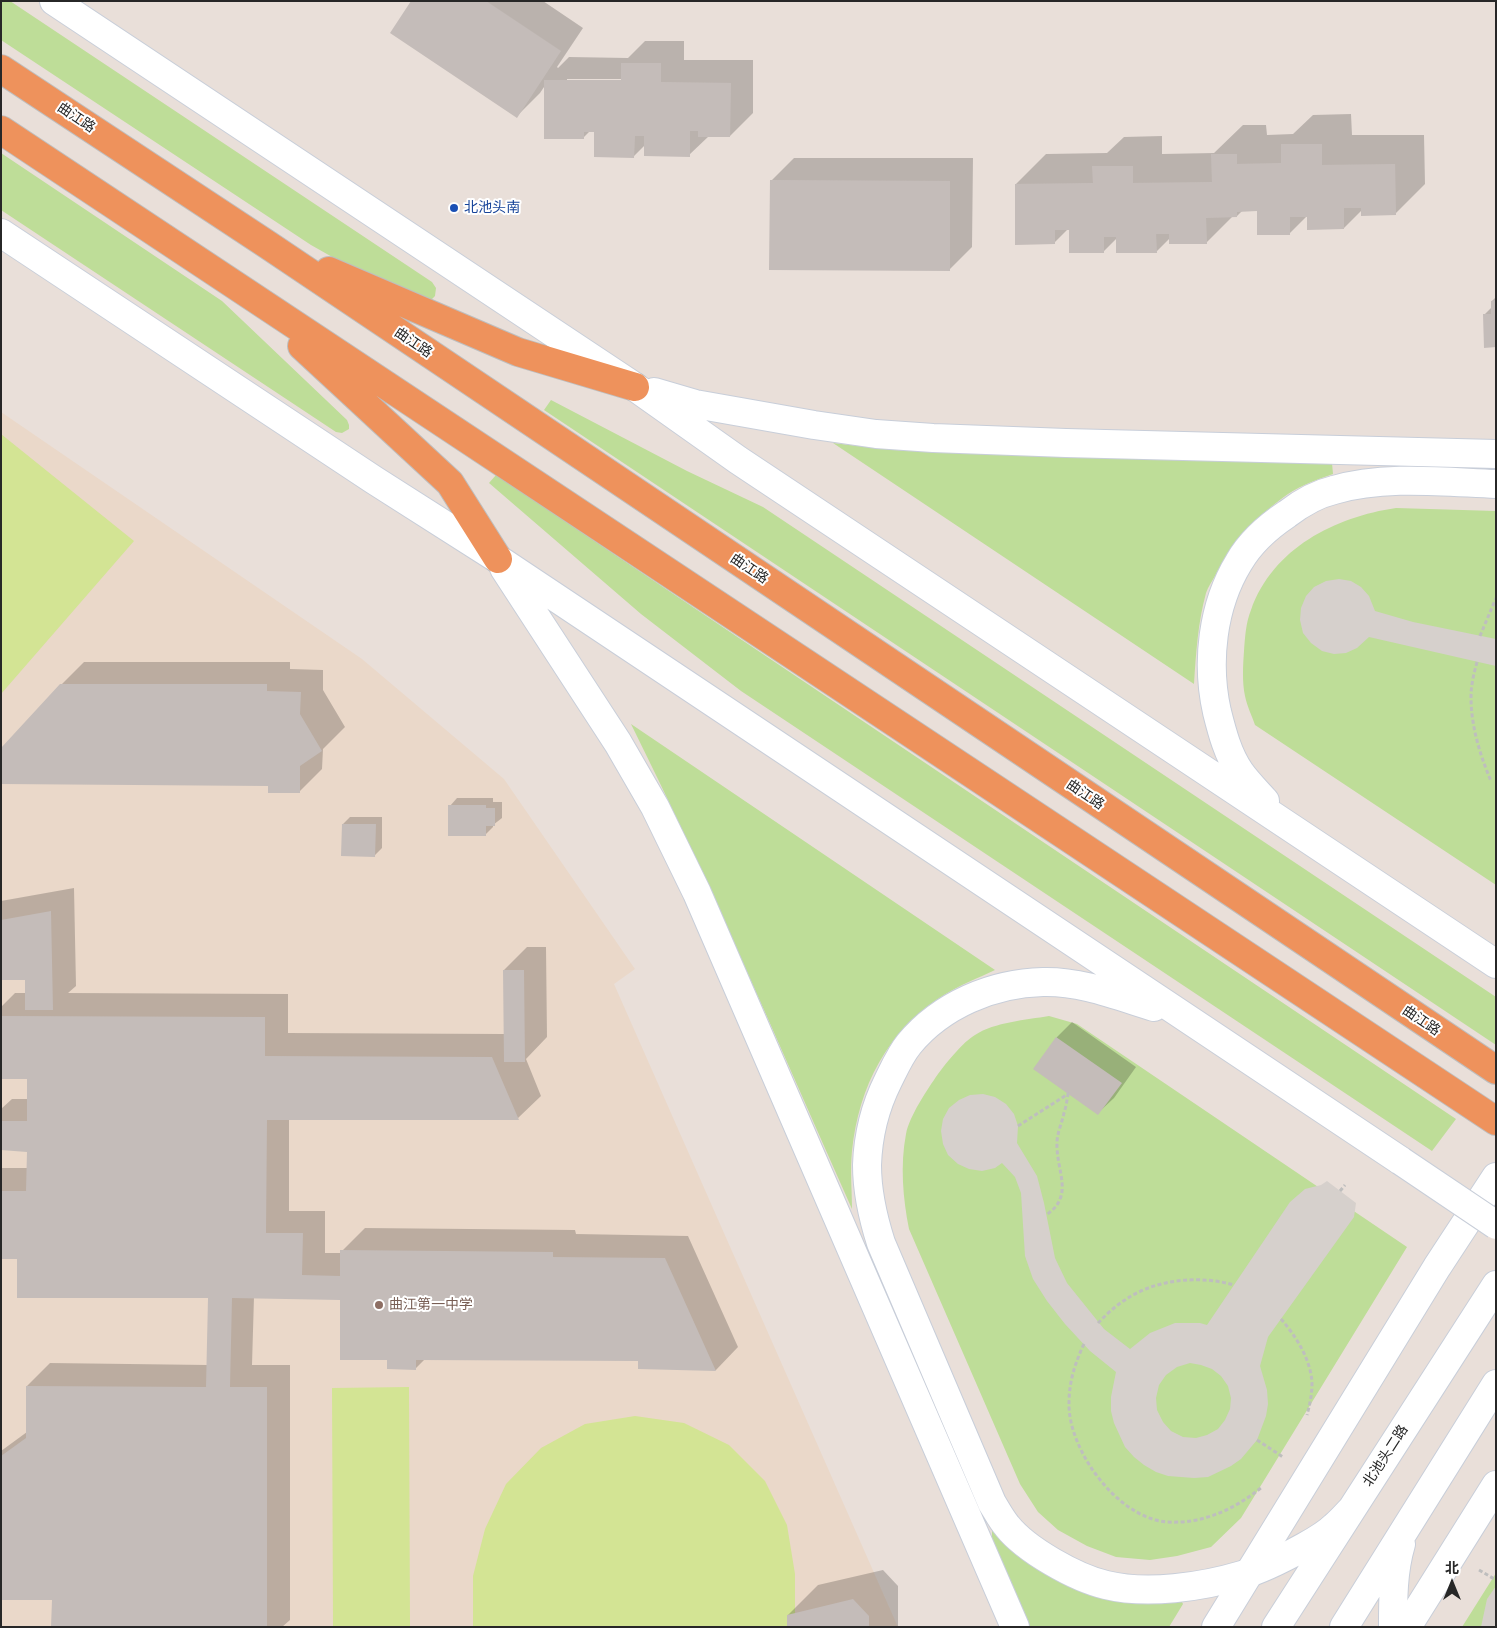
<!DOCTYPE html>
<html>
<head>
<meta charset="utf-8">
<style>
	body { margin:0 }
	#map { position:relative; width:1497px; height:1628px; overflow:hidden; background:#e9dfd9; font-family:"Space Grotesk","Noto Sans SC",sans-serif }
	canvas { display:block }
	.frame { position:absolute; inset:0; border:2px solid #272727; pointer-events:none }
	.north { position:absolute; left:1427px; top:1558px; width:50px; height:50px; -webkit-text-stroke:4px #fff; paint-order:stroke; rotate:0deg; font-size:14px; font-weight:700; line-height:20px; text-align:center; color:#272727 }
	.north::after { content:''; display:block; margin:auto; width:18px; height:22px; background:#272727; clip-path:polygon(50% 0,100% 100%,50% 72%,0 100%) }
</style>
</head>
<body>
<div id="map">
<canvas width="1497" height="1628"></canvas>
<div class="frame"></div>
<div class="north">北</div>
</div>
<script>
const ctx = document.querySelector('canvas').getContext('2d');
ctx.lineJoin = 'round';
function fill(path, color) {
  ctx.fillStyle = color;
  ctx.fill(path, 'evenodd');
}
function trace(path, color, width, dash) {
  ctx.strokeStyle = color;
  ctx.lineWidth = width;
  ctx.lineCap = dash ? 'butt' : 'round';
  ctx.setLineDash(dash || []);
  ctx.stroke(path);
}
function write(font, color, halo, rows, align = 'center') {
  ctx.font = font + ' "Space Grotesk","Noto Sans SC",sans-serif';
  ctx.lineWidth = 4;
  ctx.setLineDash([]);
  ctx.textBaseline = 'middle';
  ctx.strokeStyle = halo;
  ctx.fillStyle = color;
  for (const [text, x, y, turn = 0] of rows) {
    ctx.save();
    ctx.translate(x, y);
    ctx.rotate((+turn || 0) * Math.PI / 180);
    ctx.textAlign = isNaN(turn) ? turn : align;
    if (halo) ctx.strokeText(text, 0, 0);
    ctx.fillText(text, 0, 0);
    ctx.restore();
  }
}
fill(new Path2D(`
	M 1,412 L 362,659 L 504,779 L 635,969 L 614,984 L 898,1627 L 1,1627 Z`), '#ead8c9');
fill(new Path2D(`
	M 1,1 L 10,1 L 432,282 L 436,288 L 435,296 L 430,301 L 423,300 L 334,258 L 311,245 L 1,40 Z
	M 1,153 L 222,301 L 347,420 L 349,425 L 349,429 L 342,433 L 336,432 L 1,210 Z
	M 551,400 L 687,471 L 763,507 L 1496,997 L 1496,1045 L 544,410 Z
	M 833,443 L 894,450 L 1332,463 L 1333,474 C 1318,479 1302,485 1288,494 C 1258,515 1232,544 1215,576 C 1212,581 1208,587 1206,593 C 1198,622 1196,653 1194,684 Z
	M 496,475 L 1456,1119 L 1432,1151 L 741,691 L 641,614 L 489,483 Z
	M 1396,508 L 1496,511 L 1496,885 L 1255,725 C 1252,716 1247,706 1245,696 C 1242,682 1243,665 1244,651 C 1245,637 1246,622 1251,610 C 1273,548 1335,517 1396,508 Z
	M 631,724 L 995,970 C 978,978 960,985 944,995 C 887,1031 859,1086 852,1151 C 850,1170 852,1190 852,1209 C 780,1047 710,883 631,724 Z
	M 1049,1016 L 1077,1024 L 1407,1247 L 1241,1518 L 1211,1547 L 1177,1556 L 1150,1560 L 1116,1557 L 1087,1546 L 1058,1530 L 1038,1512 L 1020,1484 L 909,1229 C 903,1199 900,1165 906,1134 C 910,1115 927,1090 938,1074 C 947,1062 963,1042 975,1035 C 995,1022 1026,1020 1049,1016 Z
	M 992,1530 L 1015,1550 L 1041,1571 L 1068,1584 L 1180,1598 L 1183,1604 L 1169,1627 L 1028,1627 L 992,1540 Z
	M 1496,1573 L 1496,1627 L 1462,1627 Z`), '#bedd98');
fill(new Path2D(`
	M 1,434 L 134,541 L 1,694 Z
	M 409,1387 L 410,1627 L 333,1627 L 332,1388 Z
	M 635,1416 L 684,1423 L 729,1445 L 765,1481 L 787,1525 L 795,1574 L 795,1627 L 473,1627 L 473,1576 L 485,1529 L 506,1484 L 541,1448 L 585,1424 Z`), '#d3e494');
fill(new Path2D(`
	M 1339,579 L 1351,581 L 1361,587 L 1369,596 L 1375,611 L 1413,622 L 1496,639 L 1496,666 L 1369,637 L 1357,648 L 1346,653 L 1334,654 L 1322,651 L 1311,643 L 1303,633 L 1300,620 L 1301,608 L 1306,596 L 1314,587 L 1326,581 Z
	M 983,1094 L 995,1097 L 1006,1104 L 1014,1114 L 1018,1126 L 1017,1143 L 1037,1176 L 1044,1203 L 1055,1258 L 1067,1283 L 1104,1329 L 1130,1349 L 1150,1333 L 1175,1323 L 1200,1323 L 1207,1325 L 1290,1202 L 1305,1189 L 1321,1185 L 1327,1181 L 1356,1203 L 1354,1217 L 1268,1337 L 1260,1366 L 1267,1390 L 1268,1404 L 1266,1416 L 1257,1440 L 1241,1459 L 1231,1466 L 1208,1477 L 1194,1478 L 1168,1476 L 1156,1472 L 1144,1465 L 1134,1457 L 1125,1447 L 1114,1423 L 1111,1411 L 1111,1397 L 1116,1372 L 1090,1351 L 1065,1324 L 1047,1301 L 1033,1279 L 1025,1256 L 1021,1193 L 1015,1177 L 1002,1163 L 995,1168 L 982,1171 L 969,1169 L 958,1164 L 948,1155 L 943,1144 L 941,1131 L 943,1119 L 949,1108 L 959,1100 L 970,1095 ZM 1190,1363 L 1201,1365 L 1212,1369 L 1221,1376 L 1228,1386 L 1231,1398 L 1230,1409 L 1225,1420 L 1218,1429 L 1207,1435 L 1196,1438 L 1183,1437 L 1171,1431 L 1163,1422 L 1157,1410 L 1156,1398 L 1159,1385 L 1166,1375 L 1177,1367 Z
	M 1496,1586 L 1496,1627 L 1481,1627 L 1487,1599 Z`), '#d6d0cc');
fill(new Path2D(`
	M 413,1 L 543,1 L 583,28 L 557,67 L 558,68 L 569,57 L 628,58 L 645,41 L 684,41 L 684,60 L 753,60 L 753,113 L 730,136 L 709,136 L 689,155 L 645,145 L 634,156 L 595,130 L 591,130 L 583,138 L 546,84 L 540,93 L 517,116 ZM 567,79 L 627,79 L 627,82 L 567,81 Z
	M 1351,114 L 1352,135 L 1424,135 L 1425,184 L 1395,214 L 1362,210 L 1344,228 L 1308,215 L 1289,234 L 1258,210 L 1243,210 L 1237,216 L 1233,216 L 1206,243 L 1170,238 L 1156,252 L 1117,238 L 1103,252 L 1070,227 L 1054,243 L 1016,184 L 1046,154 L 1107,153 L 1124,137 L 1162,136 L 1162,154 L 1214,153 L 1243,125 L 1266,125 L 1267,135 L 1293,134 L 1313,115 Z
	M 794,158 L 973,158 L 972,247 L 949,270 L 771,181 Z
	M 1496,297 L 1496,346 L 1484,315 L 1492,307 L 1492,301 Z
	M 84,662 L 290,662 L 290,669 L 323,670 L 323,690 L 345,727 L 323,749 L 322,769 L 299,792 L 269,785 L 61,685 Z
	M 457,798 L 493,798 L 493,802 L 502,802 L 502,818 L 493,825 L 493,827 L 485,835 L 450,806 Z
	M 350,817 L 382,817 L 382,848 L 375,855 L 343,824 Z
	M 74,888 L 76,986 L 68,993 L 288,994 L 288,1033 L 505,1034 L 504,970 L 527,947 L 546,947 L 547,1037 L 526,1059 L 541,1096 L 518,1118 L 289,1119 L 289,1211 L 325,1211 L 325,1253 L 342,1253 L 342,1251 L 365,1228 L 575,1230 L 576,1234 L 688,1236 L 738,1347 L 716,1370 L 640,1368 L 639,1359 L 425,1359 L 415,1369 L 388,1359 L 342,1298 L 254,1297 L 252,1365 L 290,1365 L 290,1620 L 282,1627 L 53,1627 L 54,1599 L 1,1599 L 1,1451 L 27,1432 L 27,1386 L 50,1363 L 208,1365 L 209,1297 L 18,1258 L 1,1258 L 1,1168 L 28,1168 L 28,1150 L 1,1149 L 1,1109 L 12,1099 L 28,1099 L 28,1078 L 1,1078 L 1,1007 L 15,993 L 26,993 L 27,978 L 1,978 L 1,901 Z
	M 1072,1022 L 1136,1067 L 1114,1098 L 1098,1113 L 1035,1069 L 1057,1037 Z
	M 883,1570 L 898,1586 L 898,1627 L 788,1627 L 788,1615 L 818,1585 Z`), '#0003');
fill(new Path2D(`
	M 411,1 L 486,1 L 561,51 L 517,118 L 390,33 Z
	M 621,63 L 661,63 L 661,82 L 731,83 L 730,137 L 698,137 L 698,131 L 690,131 L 690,157 L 644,156 L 644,136 L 635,136 L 634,158 L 594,157 L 594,132 L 584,132 L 584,139 L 544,139 L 544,80 L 621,80 Z
	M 1281,144 L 1322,144 L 1322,165 L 1395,164 L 1396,215 L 1361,216 L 1361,208 L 1344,208 L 1344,229 L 1307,230 L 1307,217 L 1290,217 L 1290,235 L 1257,235 L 1257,211 L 1237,212 L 1237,217 L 1206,218 L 1207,244 L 1169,244 L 1169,234 L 1156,234 L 1157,253 L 1116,253 L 1116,237 L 1104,237 L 1104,253 L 1069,253 L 1069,230 L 1055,230 L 1055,244 L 1015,245 L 1015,184 L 1093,183 L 1092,166 L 1133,166 L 1133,183 L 1212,182 L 1211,154 L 1237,154 L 1237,164 L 1281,163 Z
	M 770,180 L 950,181 L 950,271 L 769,270 Z
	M 1496,300 L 1496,347 L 1484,348 L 1483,314 L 1491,314 L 1491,301 Z
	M 60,684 L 267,684 L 267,691 L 301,692 L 300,714 L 322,751 L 300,766 L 300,793 L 268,793 L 268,786 L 1,784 L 1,748 Z
	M 448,805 L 486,805 L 486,808 L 495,808 L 495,826 L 486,826 L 486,836 L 448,836 Z
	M 342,824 L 376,824 L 375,857 L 341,856 Z
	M 51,911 L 53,1010 L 25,1010 L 25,980 L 1,980 L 1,920 Z
	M 503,970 L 524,970 L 525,1062 L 504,1062 Z
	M 1,1016 L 265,1017 L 265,1056 L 492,1057 L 519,1120 L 267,1120 L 266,1233 L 303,1233 L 302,1275 L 340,1276 L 340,1250 L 553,1252 L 553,1257 L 665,1258 L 716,1371 L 638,1369 L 638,1361 L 416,1360 L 416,1370 L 387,1369 L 387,1360 L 340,1360 L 340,1300 L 232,1298 L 230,1387 L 267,1387 L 267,1627 L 51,1627 L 52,1600 L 1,1600 L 1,1456 L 26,1438 L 26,1386 L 206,1387 L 208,1298 L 17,1298 L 17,1259 L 1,1259 L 1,1191 L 26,1191 L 27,1152 L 1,1150 L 1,1121 L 27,1121 L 27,1079 L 1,1079 Z
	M 1056,1037 L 1122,1083 L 1098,1115 L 1033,1069 Z
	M 853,1599 L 869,1616 L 869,1627 L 787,1627 L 787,1615 Z`), '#c4bcb9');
const tertiary = new Path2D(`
	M 1216,1627 L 1437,1267 L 1496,1177
	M 1407,1627 L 1496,1485`);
const secondary = new Path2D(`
	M 54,1 L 635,387 L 738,460 L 1496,964
	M 1,233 L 374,480 L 498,559 L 1401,1161
	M 654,392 L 695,404 L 814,425 L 876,434 L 933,438 L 1066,443 L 1496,454
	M 504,568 L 618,743 L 655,807 L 697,893 L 1015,1627
	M 1265,801 C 1257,792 1247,782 1240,772 C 1228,755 1222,732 1217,712 C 1206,663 1212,606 1239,562 C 1250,543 1269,526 1287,514 C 1300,504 1317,494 1334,490 C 1384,475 1444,482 1496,484
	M 1154,1007 C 1118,996 1081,981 1043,982 C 993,983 941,1005 909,1044 C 900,1055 894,1069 888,1081 C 875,1107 868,1136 867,1165 C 867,1192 873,1218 881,1243 L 992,1503 C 997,1511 1001,1519 1007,1526 C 1026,1550 1076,1578 1106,1585 C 1147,1595 1202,1587 1242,1575 C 1263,1569 1284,1558 1304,1547 C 1315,1541 1326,1535 1335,1526 C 1341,1521 1346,1515 1351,1510
	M 1276,1627 L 1496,1285
	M 1344,1627 L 1496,1384
	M 1393,1627 C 1393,1599 1393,1571 1401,1544`);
const trunk = new Path2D(`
	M 1,69 L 268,245 L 1496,1070
	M 1,130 L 1496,1121
	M 329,271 L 518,352 L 635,387
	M 302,346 L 450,483 L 498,559`);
trace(tertiary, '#c8ced9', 30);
trace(secondary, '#c8ced9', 30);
trace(trunk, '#bebebe', 30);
trace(new Path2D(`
	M 1480,636 L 1496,598
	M 1477,662 C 1474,673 1471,685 1471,697 C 1471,726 1480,755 1491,781
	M 1018,1126 L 1068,1094 C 1067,1100 1066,1107 1064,1113 C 1062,1123 1057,1133 1057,1143 C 1056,1171 1075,1196 1046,1215
	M 1340,1191 L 1345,1185
	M 1281,1319 C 1296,1336 1311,1360 1312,1383 C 1312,1394 1310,1404 1307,1415
	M 1098,1323 C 1106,1315 1115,1306 1125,1300 C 1155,1279 1200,1275 1234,1285
	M 1084,1344 C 1075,1363 1069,1382 1069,1403 C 1068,1450 1118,1519 1168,1522 C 1203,1524 1235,1509 1262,1487
	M 1257,1440 L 1283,1457
	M 1479,1570 L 1496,1580`), '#bebebe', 3, [4, 2.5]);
trace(tertiary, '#fff', 28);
trace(secondary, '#fff', 28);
trace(trunk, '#ee925c', 28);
const secondaryBridge = new Path2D(`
	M 1401,1161 L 1496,1225`);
trace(secondaryBridge, '#c8ced9', 30, []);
trace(secondaryBridge, '#fff', 28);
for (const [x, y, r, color] of [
	[454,208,5,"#1a4fb4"],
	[379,1305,5,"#8d6e63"]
]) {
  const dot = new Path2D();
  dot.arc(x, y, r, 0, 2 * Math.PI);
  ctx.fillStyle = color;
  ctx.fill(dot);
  trace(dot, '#fff', 2);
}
write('14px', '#272727', '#fff', [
	["曲江路",76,118,34],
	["曲江路",413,343,34],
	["曲江路",749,569,34],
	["曲江路",1085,795,34],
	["曲江路",1421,1021,34],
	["北池头二路",1386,1456,-57]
]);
write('14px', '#164399', '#fff', [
	["北池头南",464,208]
], 'left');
write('14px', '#785e54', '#fff', [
	["曲江第一中学",389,1305]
], 'left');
</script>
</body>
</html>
